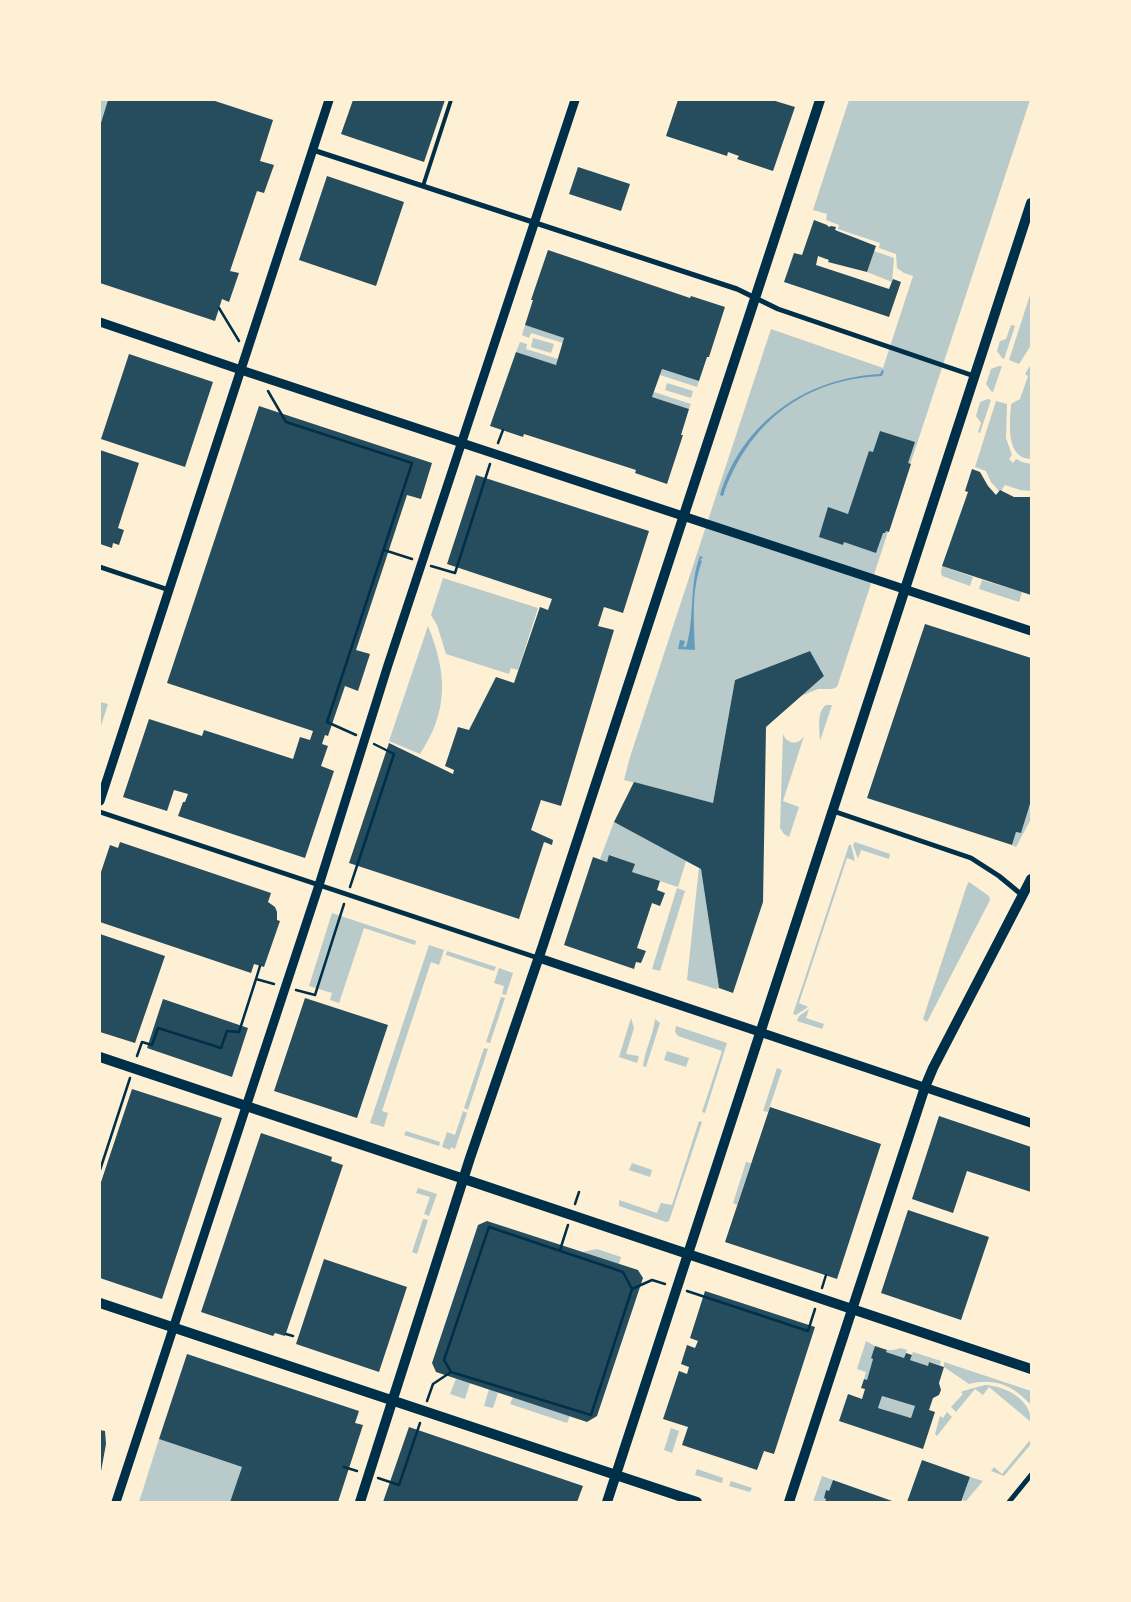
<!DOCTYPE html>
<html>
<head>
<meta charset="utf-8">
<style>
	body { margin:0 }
	#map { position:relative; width:1131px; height:1602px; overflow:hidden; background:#fdf0d5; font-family:Inter,sans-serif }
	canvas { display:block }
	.frame { position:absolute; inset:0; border:101px solid #fdf0d5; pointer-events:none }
</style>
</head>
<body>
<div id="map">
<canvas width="1131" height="1602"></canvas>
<div class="frame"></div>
</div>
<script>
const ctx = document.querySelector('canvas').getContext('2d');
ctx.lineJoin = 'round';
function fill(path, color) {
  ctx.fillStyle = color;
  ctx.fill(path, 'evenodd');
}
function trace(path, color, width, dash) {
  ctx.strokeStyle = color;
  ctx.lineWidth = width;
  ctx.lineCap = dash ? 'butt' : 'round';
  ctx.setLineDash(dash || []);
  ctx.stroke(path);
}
fill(new Path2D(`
	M 100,100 L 108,100 L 100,126 Z
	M 849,100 L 1030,100 L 837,687 L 832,689 L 818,689 L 801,696 L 824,676 L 810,651 L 735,680 L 713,803 L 624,780 L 630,757 L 771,329 L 883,368 L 913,276 L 904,273 L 897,268 L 896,254 L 879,248 L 880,243 L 838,229 L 839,225 L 826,220 L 827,214 L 813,210 Z
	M 874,251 L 894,258 L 892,282 L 867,272 Z
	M 1031,292 L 1031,345 L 1019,364 L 1009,360 Z
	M 525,325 L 564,338 L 563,343 L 531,333 L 529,338 L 522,335 Z
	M 1011,325 L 1015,326 L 1004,359 L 1002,358 L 997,351 L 1000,341 L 1006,339 Z
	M 533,338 L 554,344 L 551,353 L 531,347 Z
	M 520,342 L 527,344 L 526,349 L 558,359 L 556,365 L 516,352 Z
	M 1031,364 L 1031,459 C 1005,458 1010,423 1011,404 L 1020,399 L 1028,376 L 1025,374 Z
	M 999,366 L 1002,366 L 993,392 L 991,391 L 986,384 L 991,369 Z
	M 662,369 L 699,381 L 697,387 L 660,375 Z
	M 667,383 L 693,391 L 691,398 L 665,390 Z
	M 654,392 L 691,404 L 689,409 L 652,397 Z
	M 988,399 L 991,400 L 980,433 L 978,432 L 981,423 L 976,416 L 980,402 Z
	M 996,401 L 1007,404 L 1006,438 L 1012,455 L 1009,459 L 1013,463 L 1016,459 L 1022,462 L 1031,464 L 1031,491 L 1020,490 L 1005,485 L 1001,491 L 999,491 L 991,482 L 986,471 L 975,467 Z
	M 942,566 L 973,577 L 970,586 L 942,576 L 941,572 Z
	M 443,578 L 538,608 L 518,670 L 511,668 L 509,674 L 446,654 L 437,625 L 431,615 Z
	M 982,580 L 1022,592 L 1019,602 L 979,589 Z
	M 428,626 C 447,673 449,710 420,754 L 389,741 Z
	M 100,702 L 108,704 L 100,729 Z
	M 826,705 L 832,705 L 820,741 C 820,731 816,712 826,705 Z
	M 783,734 C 787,744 798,746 804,736 L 783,801 L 799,807 L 789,837 L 784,834 L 780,828 Z
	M 1029,807 L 1031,808 L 1031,819 L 1016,847 L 1012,845 L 1016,832 L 1021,833 Z
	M 614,822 L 686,861 L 678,887 L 632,872 L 634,864 L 610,855 L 607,862 L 600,859 Z
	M 855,842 L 890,854 L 889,859 L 861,850 L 858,859 L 853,845 Z
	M 849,845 L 851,845 L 855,861 L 847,858 L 799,1003 L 808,1007 L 796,1015 L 793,1014 Z
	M 699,867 L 701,869 L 719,988 L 716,989 L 687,980 Z
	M 969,882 L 989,896 L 990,900 L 927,1022 L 923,1019 L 967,885 Z
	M 677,888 L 685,891 L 660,971 L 652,969 Z
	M 332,913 L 416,941 L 415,945 L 364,928 L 339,1003 L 330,1000 L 332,993 L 309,986 Z
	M 429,945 L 444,950 L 439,965 L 431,962 L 382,1111 L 388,1113 L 384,1127 L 370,1123 Z
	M 447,951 L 496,967 L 494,971 L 446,955 Z
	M 499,968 L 513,973 L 506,995 L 502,994 L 504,986 L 494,983 Z
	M 501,997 L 505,998 L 490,1043 L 486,1042 Z
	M 809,1009 L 806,1018 L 824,1024 L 822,1029 L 797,1021 L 799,1016 Z
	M 631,1018 L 634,1028 L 626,1054 L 639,1056 L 637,1063 L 619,1057 Z
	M 655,1019 L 660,1023 L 646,1067 L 643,1066 C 645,1050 653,1036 655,1019 Z
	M 676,1026 L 727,1043 L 705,1113 L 702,1112 L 722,1051 L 678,1036 L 675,1032 Z
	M 484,1048 L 488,1049 L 468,1110 L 464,1108 Z
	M 667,1051 L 689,1058 L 686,1067 L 664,1060 Z
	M 777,1068 L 782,1070 L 768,1112 L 763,1111 Z
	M 463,1111 L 467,1113 L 455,1149 L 451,1147 L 450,1150 L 442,1147 L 447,1132 L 455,1135 Z
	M 699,1121 L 702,1122 L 669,1221 L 666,1222 L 619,1206 L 619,1200 L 657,1213 L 661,1203 L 672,1205 Z
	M 406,1131 L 440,1142 L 439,1146 L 404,1135 Z
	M 746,1162 L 751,1163 L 737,1205 L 733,1203 Z
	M 632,1163 L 652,1170 L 650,1177 L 629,1170 Z
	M 418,1188 L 437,1194 L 429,1216 L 424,1214 L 430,1197 L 416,1193 Z
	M 423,1219 L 428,1220 L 417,1254 L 412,1252 Z
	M 597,1249 L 621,1257 L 619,1264 L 582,1252 Z
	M 866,1341 L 875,1346 L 871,1358 L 873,1359 L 867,1380 L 864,1379 L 866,1372 L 857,1369 Z
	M 901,1348 L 907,1350 L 904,1358 L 886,1352 L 887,1350 L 893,1350 Z
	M 913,1352 L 941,1361 L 940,1365 L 929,1362 L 928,1366 L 910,1360 Z
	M 944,1362 L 1031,1391 L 1031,1405 C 1014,1386 995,1377 969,1384 L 944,1367 Z
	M 456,1379 L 470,1383 L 465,1399 L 450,1394 Z
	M 985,1385 C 1005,1386 1031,1399 1031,1422 L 989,1387 L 983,1395 L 975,1389 L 956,1412 L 951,1407 L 963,1394 L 961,1392 L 963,1391 Z
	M 489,1389 L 498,1393 L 493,1408 L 484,1406 Z
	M 882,1396 L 915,1406 L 911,1418 L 878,1408 Z
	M 513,1397 L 570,1416 L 567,1423 L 510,1404 Z
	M 947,1412 L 952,1417 L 937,1436 L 935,1434 L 940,1416 L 943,1418 Z
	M 671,1428 L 679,1431 L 672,1453 L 664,1450 Z
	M 159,1439 L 242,1467 L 230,1502 L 139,1502 Z
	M 1031,1439 L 1031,1444 L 1004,1476 L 991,1471 L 994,1467 L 1002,1474 Z
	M 697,1469 L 723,1478 L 722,1483 L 695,1475 Z
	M 822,1476 L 833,1480 L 829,1491 L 826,1491 L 824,1498 L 826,1499 L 825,1502 L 813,1502 Z
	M 970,1477 L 983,1481 L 966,1501 L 962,1500 Z
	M 731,1481 L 752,1488 L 750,1492 L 729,1486 Z`), '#b9caca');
fill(new Path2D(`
	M 882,370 L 884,371 L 882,376 C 804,379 748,423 723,496 L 720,495 C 742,423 805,378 880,374 Z
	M 700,556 L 703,557 L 700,560 L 702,561 C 691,591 694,619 695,650 L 678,649 L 680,640 L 685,641 L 684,645 L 682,646 L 686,647 C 695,619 689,583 700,556 Z`), '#669bbc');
fill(new Path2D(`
	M 108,100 L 212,100 L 273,120 L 260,161 L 274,165 L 264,193 L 257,191 L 230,271 L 239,273 L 229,302 L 222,299 L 215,321 L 100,283 L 100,126 Z
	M 353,100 L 445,100 L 424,162 L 341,134 Z
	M 678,100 L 772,100 L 795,107 L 773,171 L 737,159 L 739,156 L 728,152 L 727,156 L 666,136 Z
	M 578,167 L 630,184 L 621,211 L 569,194 Z
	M 327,176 L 404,202 L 376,286 L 299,260 Z
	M 814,220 L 827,225 L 829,227 L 831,226 L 836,227 L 835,230 L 876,246 L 867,272 L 828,262 L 829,260 L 818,256 L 816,265 L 889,289 L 893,279 L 901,282 L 889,317 L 784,282 L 794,253 L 802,255 Z
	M 548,250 L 690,298 L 691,296 L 725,307 L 709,357 L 707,357 L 699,381 L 662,369 L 652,397 L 689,409 L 681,435 L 683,435 L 667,484 L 635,473 L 636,470 L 524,434 L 523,437 L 490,426 L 516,352 L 556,365 L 564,338 L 525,325 L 533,300 L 531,300 Z
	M 129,354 L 213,382 L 185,467 L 101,439 Z
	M 259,406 L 432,463 L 421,499 L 407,495 L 356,650 L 370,654 L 358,691 L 345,686 L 328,736 L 325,735 L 322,744 L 328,746 L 321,766 L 334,771 L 305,858 L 178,816 L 183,802 L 185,802 L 188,794 L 174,790 L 167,811 L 123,797 L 149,719 L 202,736 L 204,730 L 293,759 L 300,737 L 310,740 L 313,731 L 167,683 Z
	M 880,431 L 915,442 L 908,463 L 911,464 L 889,532 L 886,531 L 885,533 L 883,533 L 876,553 L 844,542 L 843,545 L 819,537 L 828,507 L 848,514 L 869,451 L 873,452 Z
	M 100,450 L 139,463 L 118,528 L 124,530 L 119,545 L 113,543 L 112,548 L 100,544 Z
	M 972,469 L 980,472 L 988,486 L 996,495 L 1000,490 L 1014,497 L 1031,497 L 1031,595 L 942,566 L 968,492 L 965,491 Z
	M 476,475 L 649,531 L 623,613 L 604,607 L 598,626 L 614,630 L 561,806 L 541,800 L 531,830 L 553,840 L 552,845 L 544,842 L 519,919 L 349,863 L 389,743 L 453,774 L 454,770 L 445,766 L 458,727 L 469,730 L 496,677 L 514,683 L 540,607 L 548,610 L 552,599 L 447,564 Z
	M 925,624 L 1031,658 L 1031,801 L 1021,833 L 1016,832 L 1012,845 L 867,798 Z
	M 810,651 L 824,676 L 766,727 L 763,902 L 733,993 L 719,988 L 701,869 L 614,822 L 634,782 L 713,803 L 735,680 Z
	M 120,842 L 271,893 L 268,902 L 275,907 L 277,912 L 277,920 L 280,921 L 264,967 L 254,964 L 251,973 L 100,922 L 100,875 L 110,845 L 118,848 Z
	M 609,855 L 635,864 L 632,872 L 660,881 L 657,890 L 665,893 L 660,906 L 652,903 L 637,948 L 646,951 L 641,963 L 636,962 L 634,969 L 564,945 L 593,857 L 607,862 Z
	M 100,934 L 165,956 L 135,1043 L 100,1032 Z
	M 305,998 L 388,1025 L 357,1118 L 274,1091 Z
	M 163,999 L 248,1028 L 232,1077 L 147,1048 Z
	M 132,1089 L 222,1118 L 162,1299 L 100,1278 L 100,1185 Z
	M 770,1107 L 881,1144 L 837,1279 L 725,1242 Z
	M 939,1116 L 1031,1147 L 1031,1192 L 967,1171 L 953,1213 L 912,1199 Z
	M 261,1133 L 332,1157 L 331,1161 L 343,1165 L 285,1336 L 275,1333 L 273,1336 L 201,1312 Z
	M 908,1210 L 989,1237 L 961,1320 L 881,1293 Z
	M 487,1221 L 638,1270 L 643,1278 L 597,1416 L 587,1422 L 436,1372 L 432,1363 L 478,1225 Z
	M 324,1259 L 407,1287 L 379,1372 L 296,1344 Z
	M 705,1291 L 815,1327 L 774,1454 L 764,1451 L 757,1470 L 682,1445 L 688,1427 L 663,1419 L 679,1371 L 687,1374 L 689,1367 L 681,1364 L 687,1345 L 695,1348 L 698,1341 L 690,1338 Z
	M 875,1346 L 887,1350 L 886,1352 L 904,1358 L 906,1353 L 912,1355 L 910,1360 L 928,1366 L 929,1362 L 944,1367 L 939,1383 L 941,1390 L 939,1395 L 933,1398 L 929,1410 L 935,1412 L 923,1449 L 839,1421 L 848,1394 L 862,1399 L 865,1389 L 861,1388 L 864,1379 L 867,1380 L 873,1359 L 871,1358 ZM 882,1396 L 915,1406 L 911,1418 L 878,1408 Z
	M 187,1354 L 359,1411 L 355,1423 L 363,1425 L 338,1502 L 230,1502 L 242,1467 L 159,1439 Z
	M 409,1427 L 583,1486 L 577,1502 L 383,1502 Z
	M 100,1430 L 105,1431 L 106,1444 L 100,1477 Z
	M 922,1460 L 970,1477 L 961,1502 L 907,1502 Z
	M 833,1480 L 895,1502 L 825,1502 L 826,1499 L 824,1498 L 826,1490 L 829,1491 Z`), '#264d5e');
trace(new Path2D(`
	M 219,308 L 239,341
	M 268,391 L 286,422 L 412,463 L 327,722 L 356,735
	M 498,443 L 503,430
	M 384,550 L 412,559
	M 431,566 L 455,573 L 490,464
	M 350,887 L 394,754 L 374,744
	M 256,979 L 260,966
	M 296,990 L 315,995 L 344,904
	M 137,1056 L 142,1042 L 152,1045 L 158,1028 L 221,1048 L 227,1031 L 239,1032 L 256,979 L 274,984
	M 100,1170 L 130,1078
	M 575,1204 L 579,1192
	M 489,1227 L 623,1272 L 632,1289 L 591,1415 L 451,1372 L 444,1360 Z
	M 560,1250 L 568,1225
	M 822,1288 L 826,1275
	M 632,1289 L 652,1280 L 665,1284
	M 687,1291 L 808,1331 L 815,1309
	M 286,1334 L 293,1336
	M 427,1401 L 433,1384 L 451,1372
	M 344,1467 L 357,1471
	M 378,1478 L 399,1485 L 420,1423`), '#003049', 2.5);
trace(new Path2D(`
	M 423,186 L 451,100`), '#003049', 4);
trace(new Path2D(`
	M 313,150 L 737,289 L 778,309 L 974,376
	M 100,567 L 169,590
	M 833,811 L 971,858 L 999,876 L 1022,895
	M 100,812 L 538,958
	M 1009,1502 L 1031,1475`), '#003049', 5);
trace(new Path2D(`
	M 100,322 L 241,370 L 1031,631
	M 100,801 L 329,100
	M 539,958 L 1031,1123
	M 116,1502 L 319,885 L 388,665 L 575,100`), '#003049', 9);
trace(new Path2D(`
	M 100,1057 L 1031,1369
	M 100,1303 L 697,1502
	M 360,1502 L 470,1158 L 543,945 L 820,100
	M 607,1502 C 749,1069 890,636 1031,203
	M 789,1502 L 925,1087 L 933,1068 L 1031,879`), '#003049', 10);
</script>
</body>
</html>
